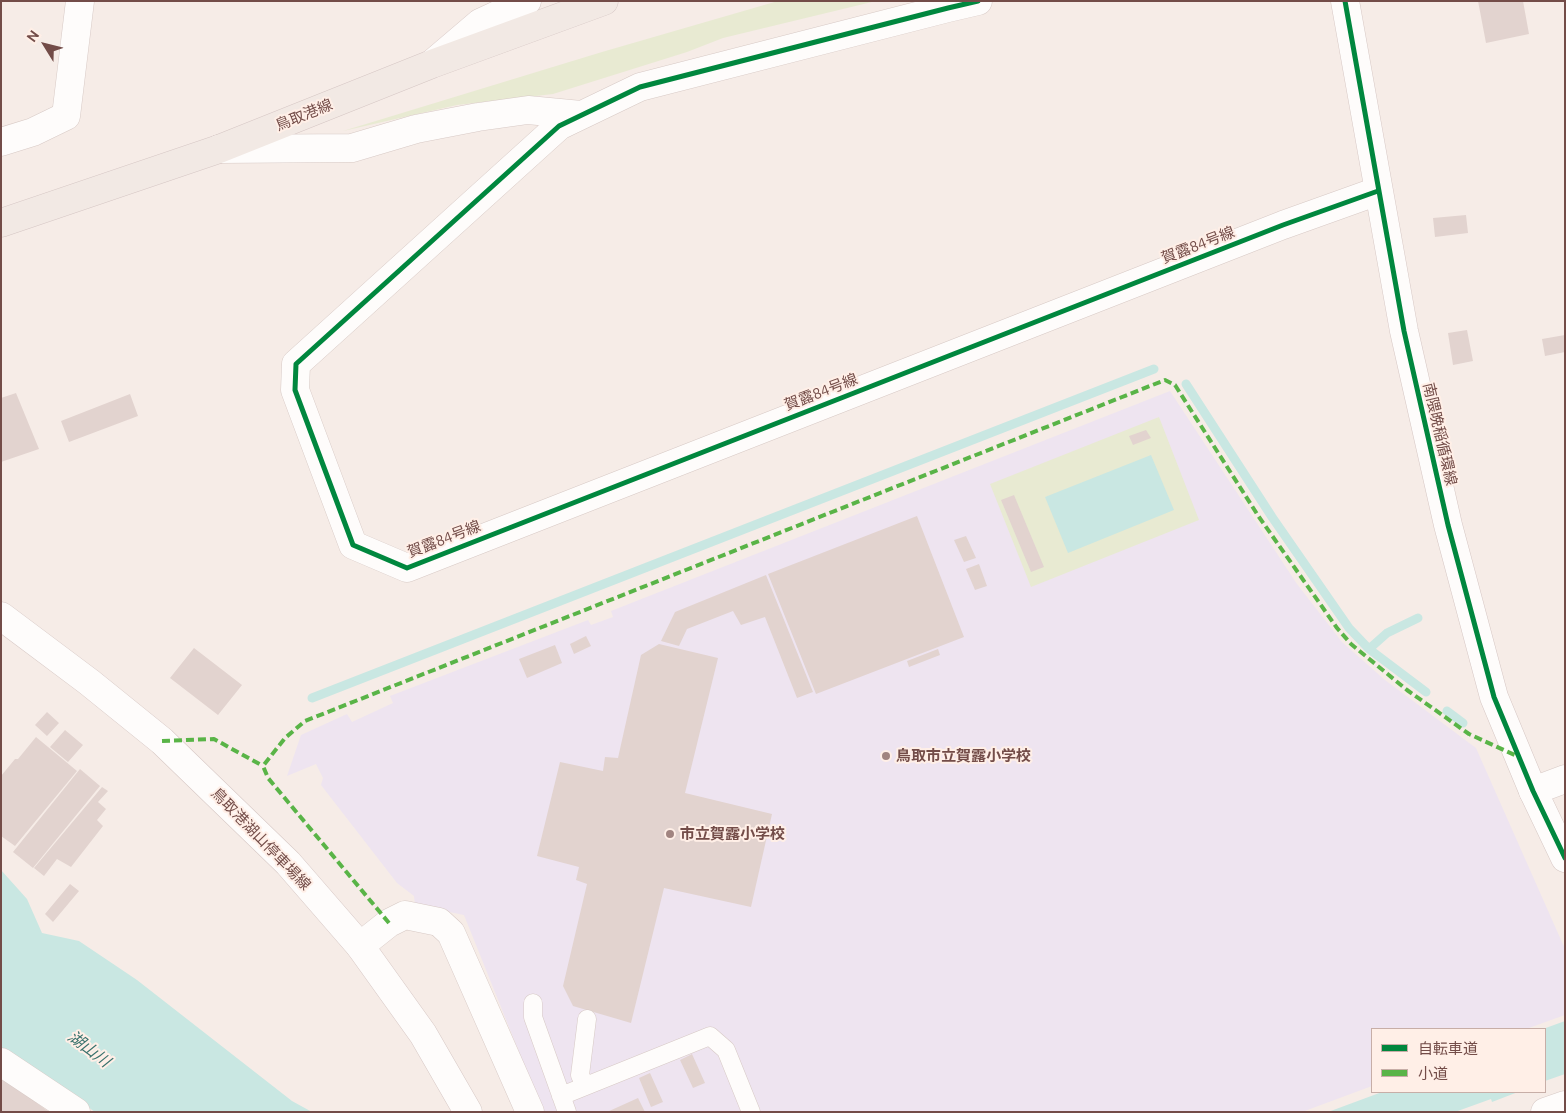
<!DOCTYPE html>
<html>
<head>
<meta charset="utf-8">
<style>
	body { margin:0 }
	#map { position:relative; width:1566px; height:1113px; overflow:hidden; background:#f6ece7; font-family:Ubuntu,"Noto Sans JP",sans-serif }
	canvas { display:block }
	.frame { position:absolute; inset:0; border:2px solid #734c48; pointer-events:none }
	.legend { position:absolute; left:1371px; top:1028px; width:175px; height:65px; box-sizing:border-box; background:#ffefe7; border:1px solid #c7aea7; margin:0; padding:6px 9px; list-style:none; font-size:15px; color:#734c48 }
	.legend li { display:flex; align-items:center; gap:10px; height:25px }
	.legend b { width:25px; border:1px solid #c7aea7 }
	.north { position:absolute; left:20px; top:20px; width:50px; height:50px; -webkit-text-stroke:4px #ffefe7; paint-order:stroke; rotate:306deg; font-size:14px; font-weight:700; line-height:20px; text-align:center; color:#734c48 }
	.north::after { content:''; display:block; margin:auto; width:18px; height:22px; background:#734c48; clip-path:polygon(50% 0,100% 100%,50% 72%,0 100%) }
</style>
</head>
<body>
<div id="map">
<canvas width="1566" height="1113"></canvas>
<div class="frame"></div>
<ul class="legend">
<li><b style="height:6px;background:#00873e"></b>自転車道</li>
<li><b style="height:6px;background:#59b447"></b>小道</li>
</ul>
<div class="north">N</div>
</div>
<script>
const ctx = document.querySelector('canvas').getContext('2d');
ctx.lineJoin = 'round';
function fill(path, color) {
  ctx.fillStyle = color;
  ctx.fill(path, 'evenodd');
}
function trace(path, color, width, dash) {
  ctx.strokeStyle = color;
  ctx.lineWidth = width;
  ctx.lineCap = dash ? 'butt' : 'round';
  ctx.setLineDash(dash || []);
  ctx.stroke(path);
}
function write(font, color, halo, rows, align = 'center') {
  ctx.font = font + ' Ubuntu,"Noto Sans JP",sans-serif';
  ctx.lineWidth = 4;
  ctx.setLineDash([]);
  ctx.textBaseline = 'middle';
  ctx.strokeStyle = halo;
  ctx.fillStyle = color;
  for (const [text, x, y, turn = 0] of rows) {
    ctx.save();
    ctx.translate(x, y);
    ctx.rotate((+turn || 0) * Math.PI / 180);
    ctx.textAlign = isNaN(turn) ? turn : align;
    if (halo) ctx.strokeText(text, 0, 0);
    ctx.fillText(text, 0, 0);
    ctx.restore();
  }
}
fill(new Path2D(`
	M 1170,391 L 1297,584 L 1342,642 L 1385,680 L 1476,748 L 1565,949 L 1565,1015 L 1526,1029 L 1372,1029 L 1372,1086 L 1302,1112 L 543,1112 L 464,915 L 415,905 L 414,896 L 397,883 L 321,785 L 323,778 L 316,764 L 287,776 L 301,735 L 347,714 L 352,722 L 393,703 L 390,696 L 588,620 L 591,625 L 613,617 L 611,611 Z`), '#eee4f0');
fill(new Path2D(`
	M 778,1 L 876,1 L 723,38 L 687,52 L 553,94 L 457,105 L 343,131 L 602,52 Z
	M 1159,417 L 1199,520 L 1031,587 L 990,484 Z`), '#e8ead2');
fill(new Path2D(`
	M 1151,455 L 1174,510 L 1068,553 L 1045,497 Z
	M 1,870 L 27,899 L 42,933 L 79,941 L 137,980 L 292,1101 L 312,1112 L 95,1112 L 32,1068 L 1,1052 Z
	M 1565,1021 L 1565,1074 L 1545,1081 L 1545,1029 L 1543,1029 Z
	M 1382,1092 L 1518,1092 L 1492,1102 L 1491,1099 L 1455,1112 L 1328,1112 Z`), '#c9e7e2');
trace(new Path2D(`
	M 1186,384 L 1272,517 L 1349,628 L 1369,649 L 1426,692
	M 1369,649 L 1387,633 L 1418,618
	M 312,698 L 1154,369
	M 1447,711 L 1463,723`), '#c9e7e2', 9);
fill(new Path2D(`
	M 1478,1 L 1523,1 L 1529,34 L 1486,43 Z
	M 1466,215 L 1468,233 L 1435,237 L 1433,218 Z
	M 1467,330 L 1473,361 L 1453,365 L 1448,333 Z
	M 1565,335 L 1565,352 L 1545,356 L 1542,339 Z
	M 16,393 L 39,449 L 1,462 L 1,398 Z
	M 130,394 L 138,416 L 69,442 L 61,421 Z
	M 1146,430 L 1151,438 L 1133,445 L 1129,436 Z
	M 1014,495 L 1044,567 L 1031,572 L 1001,500 Z
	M 917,516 L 964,637 L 816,694 L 768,574 Z
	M 966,536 L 976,558 L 964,562 L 954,540 Z
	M 979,564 L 987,586 L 975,590 L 966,569 Z
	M 766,575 L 813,692 L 797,698 L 765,617 L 741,625 L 733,611 L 687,629 L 679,646 L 661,641 L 675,612 Z
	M 586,636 L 591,646 L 574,654 L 570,644 Z
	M 659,644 L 718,658 L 685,793 L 772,814 L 751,907 L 664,888 L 631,1023 L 573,1006 L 563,986 L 587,884 L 576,880 L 579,867 L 537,856 L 560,762 L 603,771 L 605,757 L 618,758 L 641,655 Z
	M 555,645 L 562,663 L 527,678 L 519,659 Z
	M 194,648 L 242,685 L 218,715 L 170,678 Z
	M 938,649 L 940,655 L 909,667 L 907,661 Z
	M 47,712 L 59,723 L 47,736 L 35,725 Z
	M 65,730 L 83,745 L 68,762 L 50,747 Z
	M 36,737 L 77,771 L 15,846 L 1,836 L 1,776 L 15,759 L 18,759 Z
	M 80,769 L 100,786 L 33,868 L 13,852 Z
	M 102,787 L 108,791 L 98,802 L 106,809 L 97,820 L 103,826 L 71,867 L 57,859 L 44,876 L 34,868 Z
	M 70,884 L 79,891 L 53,922 L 45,914 Z
	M 692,1054 L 705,1083 L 693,1088 L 680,1060 Z
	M 650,1073 L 663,1102 L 651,1107 L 639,1078 Z
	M 1,1076 L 49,1112 L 1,1112 Z
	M 638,1098 L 645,1112 L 607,1112 Z`), '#e2d3cf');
const lane = new Path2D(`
	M 533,1003 L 533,1017 L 567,1112
	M 585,1086 L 580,1075 L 587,1019
	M 561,1096 L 710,1036 L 726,1050 L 751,1112`);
const street = new Path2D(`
	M 978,1 L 948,8 L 640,87 L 559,126 L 296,364 L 295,390 L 353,545 L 407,568 L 1283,225 L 1378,191
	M 1,142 L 33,132 L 66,116 L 80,1
	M 219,149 L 352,148 L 416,129 L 478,117 L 528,110 L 581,115
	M 1533,791 L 1565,779
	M 360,946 L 389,923 L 405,915 L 439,922 L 451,933 L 530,1112
	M 1,1062 L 76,1112
	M 1545,1112 L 1565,1105`);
const secondary = new Path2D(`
	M 1345,1 L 1404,331 L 1448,525 L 1494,697 L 1533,791 L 1565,858
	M 433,63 L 480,23 L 527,1
	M 1,616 L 89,682 L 162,741 L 288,863 L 360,946 L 423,1034 L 468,1112`);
const primary = new Path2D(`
	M 1,223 L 219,149 L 432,64 L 604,1`);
trace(lane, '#d7c9c5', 19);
trace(street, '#d7c9c5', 29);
trace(secondary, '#d6c7c4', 29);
trace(primary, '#d5c6c4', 29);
trace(lane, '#fefcfb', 18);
trace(street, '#fefcfb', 28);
trace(secondary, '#fefcfb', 28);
trace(primary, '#f2e9e4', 28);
trace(new Path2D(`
	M 162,741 L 214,739 L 263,766
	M 389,923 L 268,778 L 263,766 L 285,738 L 305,721 L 1165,380 L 1175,385 L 1259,517 L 1337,628 L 1351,644 L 1407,690 L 1469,734 L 1519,757`), '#59b447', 4, [8, 4]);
trace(new Path2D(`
	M 978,1 L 948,8 L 640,87 L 559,126 L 296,364 L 295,390 L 353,545 L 407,568 L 1283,225 L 1378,191
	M 1345,1 L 1404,331 L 1448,525 L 1494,697 L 1533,791 L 1565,858`), '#00873e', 5);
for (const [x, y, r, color] of [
	[886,756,5,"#a18480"],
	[670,834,5,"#a18480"]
]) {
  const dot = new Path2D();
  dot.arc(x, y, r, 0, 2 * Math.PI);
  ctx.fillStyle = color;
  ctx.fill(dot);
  trace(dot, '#ffefe7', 2);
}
write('15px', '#734c48', '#ffefe7', [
	["鳥取港線",304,115,-22],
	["賀露84号線",1198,245,-21],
	["賀露84号線",821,392,-21],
	["南隈晩稲循環線",1440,434,77],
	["賀露84号線",444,539,-21],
	["鳥取港湖山停車場線",261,839,46]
]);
write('bold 15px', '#734c48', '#ffefe7', [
	["鳥取市立賀露小学校",896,756],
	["市立賀露小学校",680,834]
], 'left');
write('italic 16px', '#39726d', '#ffefe7', [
	["湖山川",89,1049,37]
]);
</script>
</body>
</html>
